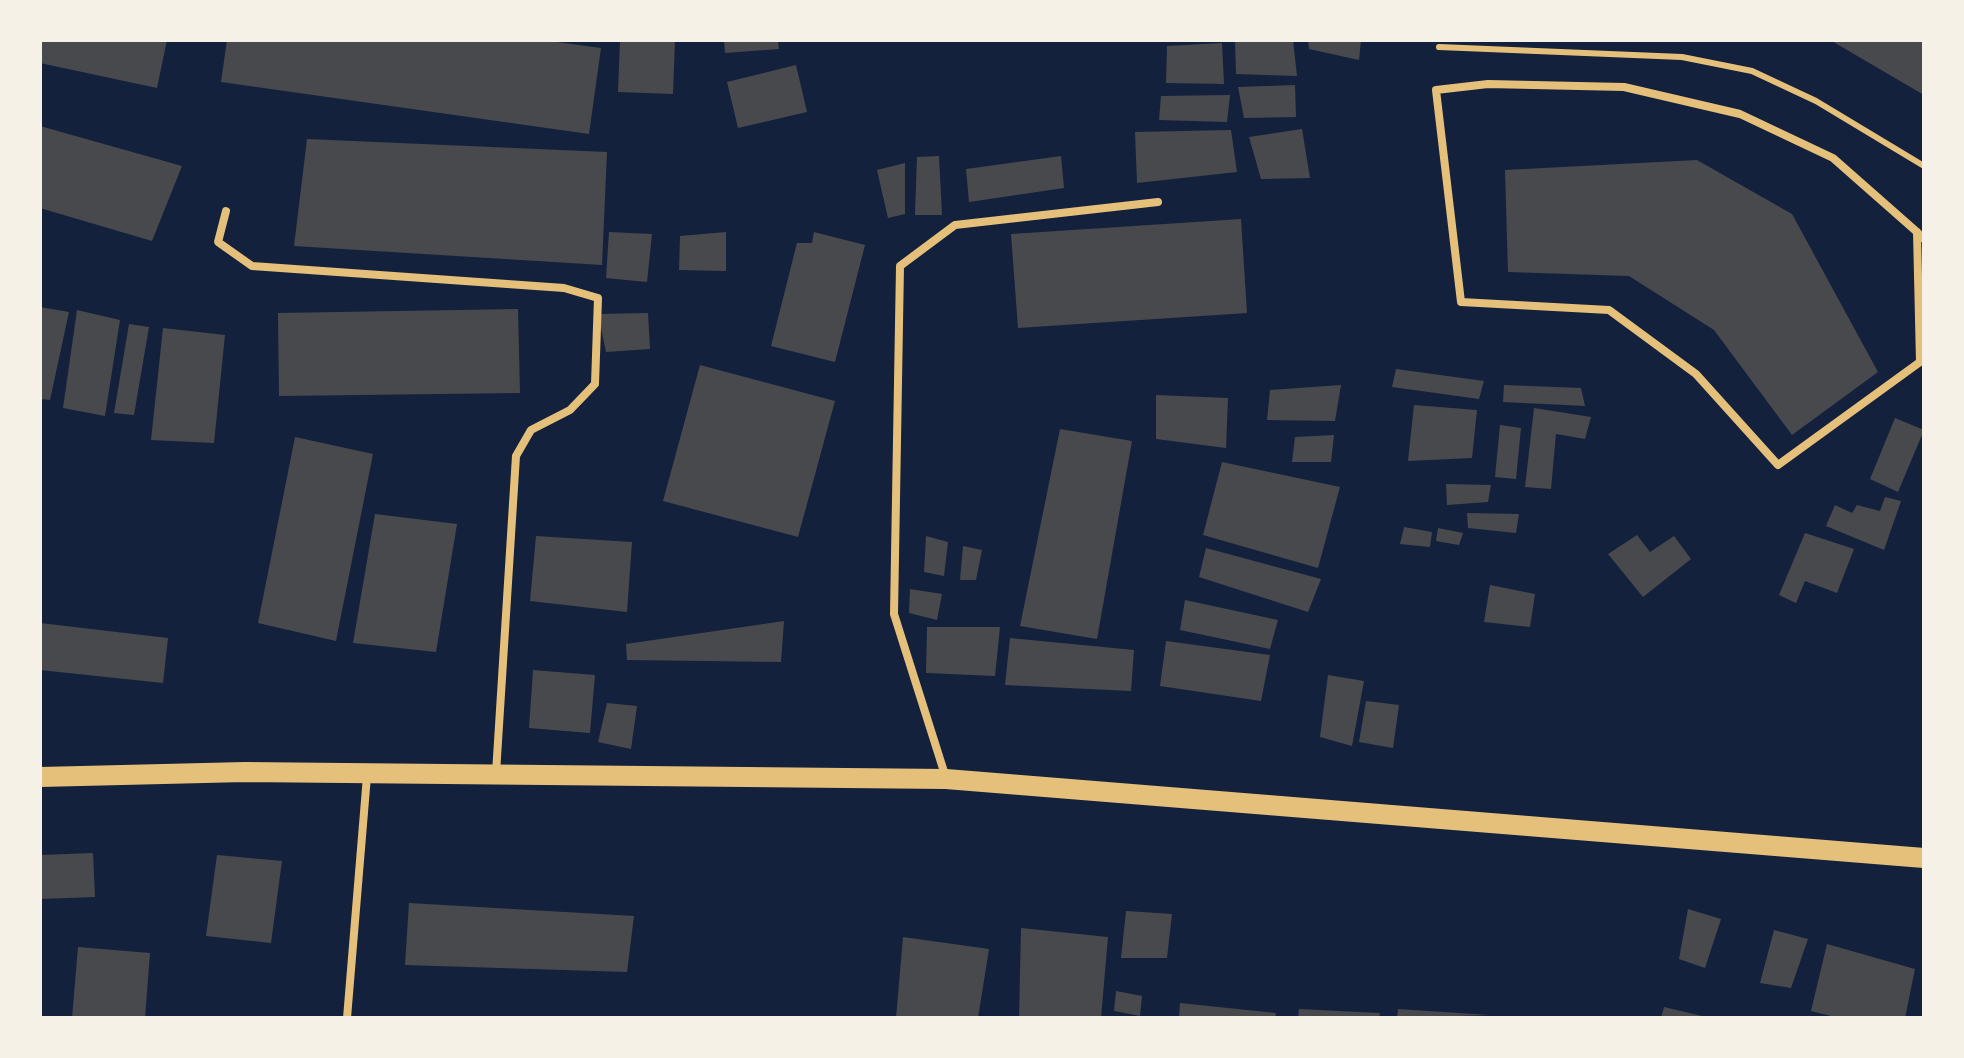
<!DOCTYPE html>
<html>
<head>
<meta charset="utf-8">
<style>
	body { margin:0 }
	#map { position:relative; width:1964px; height:1058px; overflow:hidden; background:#14213d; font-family:"Libre Baskerville",serif }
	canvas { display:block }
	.frame { position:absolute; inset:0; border:42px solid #f6f1e7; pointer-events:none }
</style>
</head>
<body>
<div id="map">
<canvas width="1964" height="1058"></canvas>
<div class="frame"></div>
</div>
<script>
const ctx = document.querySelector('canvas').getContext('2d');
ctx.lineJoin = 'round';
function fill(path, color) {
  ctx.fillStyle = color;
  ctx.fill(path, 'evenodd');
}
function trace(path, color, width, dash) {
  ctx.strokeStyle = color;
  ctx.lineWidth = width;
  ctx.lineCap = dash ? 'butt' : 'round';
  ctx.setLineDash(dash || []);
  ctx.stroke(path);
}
fill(new Path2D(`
	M 40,40 L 167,40 L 157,88 L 40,63 Z
	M 227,40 L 542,40 L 601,48 L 589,134 L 221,82 Z
	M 620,40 L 675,40 L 673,94 L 618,92 Z
	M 724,40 L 778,40 L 779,49 L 725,53 Z
	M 1235,40 L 1293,40 L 1297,76 L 1236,74 Z
	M 1308,40 L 1361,40 L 1359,60 L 1309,49 Z
	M 1830,40 L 1924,40 L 1924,95 Z
	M 1222,43 L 1224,84 L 1166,83 L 1167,46 Z
	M 796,65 L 807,112 L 738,128 L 727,82 Z
	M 1295,85 L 1296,117 L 1244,118 L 1238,87 Z
	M 1230,95 L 1227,122 L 1159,120 L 1161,96 Z
	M 40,126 L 182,166 L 152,241 L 40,208 Z
	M 1302,129 L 1310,178 L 1261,179 L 1249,137 Z
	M 1231,130 L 1237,172 L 1137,183 L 1135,132 Z
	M 307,139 L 607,152 L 602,265 L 294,246 Z
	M 939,156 L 942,215 L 915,215 L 917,157 Z
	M 1061,156 L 1064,188 L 969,202 L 966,169 Z
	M 1697,160 L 1792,214 L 1878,372 L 1792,435 L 1714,330 L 1629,276 L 1508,272 L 1505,170 Z
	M 905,163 L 905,214 L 888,218 L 877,170 Z
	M 1241,219 L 1247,313 L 1018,328 L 1011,234 Z
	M 609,232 L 652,234 L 647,282 L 606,278 Z
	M 726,232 L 726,271 L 679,270 L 680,236 Z
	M 814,232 L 865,245 L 835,362 L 771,346 L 797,243 L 812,243 Z
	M 40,307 L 69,312 L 50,400 L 40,399 Z
	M 518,309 L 520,393 L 279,396 L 278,313 Z
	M 77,310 L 120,320 L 105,416 L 63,408 Z
	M 648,313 L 650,349 L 606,352 L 598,314 Z
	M 129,324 L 149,327 L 134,415 L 114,413 Z
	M 163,328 L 225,335 L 214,443 L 151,440 Z
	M 700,365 L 835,401 L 798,537 L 663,501 Z
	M 1396,369 L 1484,381 L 1479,399 L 1392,387 Z
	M 1341,385 L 1335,421 L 1267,420 L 1270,390 Z
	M 1504,385 L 1581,388 L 1585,406 L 1503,402 Z
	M 1156,395 L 1228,398 L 1226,448 L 1156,439 Z
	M 1414,405 L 1477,410 L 1472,458 L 1408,461 Z
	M 1534,408 L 1591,417 L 1585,439 L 1556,434 L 1551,489 L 1525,487 Z
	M 1895,418 L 1924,430 L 1898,492 L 1870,479 Z
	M 1500,425 L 1521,428 L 1516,479 L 1495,477 Z
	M 1060,429 L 1132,441 L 1097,639 L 1020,626 Z
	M 1334,435 L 1331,462 L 1292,462 L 1295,437 Z
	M 295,437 L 373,454 L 336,641 L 258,623 Z
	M 1222,462 L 1340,487 L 1318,568 L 1203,535 Z
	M 1446,484 L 1491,485 L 1488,502 L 1447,505 Z
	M 1885,497 L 1901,501 L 1884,550 L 1826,526 L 1835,505 L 1852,513 L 1857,505 L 1880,511 Z
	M 1467,513 L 1519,514 L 1516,533 L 1468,528 Z
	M 375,514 L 457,524 L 436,652 L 353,643 Z
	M 1404,527 L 1432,532 L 1430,547 L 1400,544 Z
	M 1438,528 L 1463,533 L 1459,545 L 1436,541 Z
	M 1805,533 L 1854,549 L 1837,593 L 1805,581 L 1796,603 L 1779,595 Z
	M 1637,535 L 1650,552 L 1674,536 L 1691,559 L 1643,597 L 1608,554 Z
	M 536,536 L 632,542 L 627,612 L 530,601 Z
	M 926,536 L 948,542 L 944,576 L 924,572 Z
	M 963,546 L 982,550 L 976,580 L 960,580 Z
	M 1206,548 L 1321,579 L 1308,612 L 1199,577 Z
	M 1490,585 L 1535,594 L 1530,627 L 1484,622 Z
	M 910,589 L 942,594 L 937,620 L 909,613 Z
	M 1185,600 L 1278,620 L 1270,649 L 1180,630 Z
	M 784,621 L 781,662 L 627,660 L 626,644 Z
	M 40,623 L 168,638 L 163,683 L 40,670 Z
	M 927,627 L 1000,627 L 995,676 L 926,673 Z
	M 1010,638 L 1134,650 L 1131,691 L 1005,685 Z
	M 1166,641 L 1270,655 L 1261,701 L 1160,686 Z
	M 533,670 L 595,675 L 590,733 L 529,728 Z
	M 1328,675 L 1364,681 L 1352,746 L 1320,737 Z
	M 1366,701 L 1399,705 L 1393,748 L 1359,742 Z
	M 607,703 L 637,706 L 631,749 L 598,742 Z
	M 93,853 L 95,897 L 40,899 L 40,855 Z
	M 217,855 L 282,861 L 271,943 L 206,936 Z
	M 409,903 L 634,916 L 627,972 L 405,965 Z
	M 1688,909 L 1721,919 L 1705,968 L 1679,959 Z
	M 1126,911 L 1172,914 L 1167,958 L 1121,958 Z
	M 1021,928 L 1108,937 L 1101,1018 L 1019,1018 Z
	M 1774,930 L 1808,939 L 1791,988 L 1760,983 Z
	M 903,937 L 989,949 L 978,1018 L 896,1018 Z
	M 1827,944 L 1915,969 L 1905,1018 L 1839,1018 L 1811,1011 Z
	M 78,947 L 150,953 L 145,1018 L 72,1018 Z
	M 1116,991 L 1142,996 L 1140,1016 L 1114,1011 Z
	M 1180,1003 L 1276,1013 L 1275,1018 L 1179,1018 Z
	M 1664,1007 L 1706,1017 L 1706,1018 L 1661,1018 Z
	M 1299,1009 L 1380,1013 L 1379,1018 L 1298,1018 Z
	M 1398,1009 L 1489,1015 L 1397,1018 Z`), '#48494c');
trace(new Path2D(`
	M 1439,47 L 1682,57 L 1752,71 L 1816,101 L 1924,166`), '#e5c07b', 6);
trace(new Path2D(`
	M 226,211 L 218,242 L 252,266 L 564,288 L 598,298 L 595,384 L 570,410 L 531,430 L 516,456 L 496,773
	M 1917,232 L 1920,362 L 1778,465 L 1696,374 L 1609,310 L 1461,302 L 1436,90 L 1488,84 L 1624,87 L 1740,114 L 1833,158 L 1917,232 L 1924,239
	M 946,778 L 894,614 L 900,266 L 955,225 L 1158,202
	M 347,1018 L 367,776`), '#e5c07b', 8);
trace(new Path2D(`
	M 40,777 L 245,772 L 946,779 L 1924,858`), '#e5c07b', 20);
</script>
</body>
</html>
